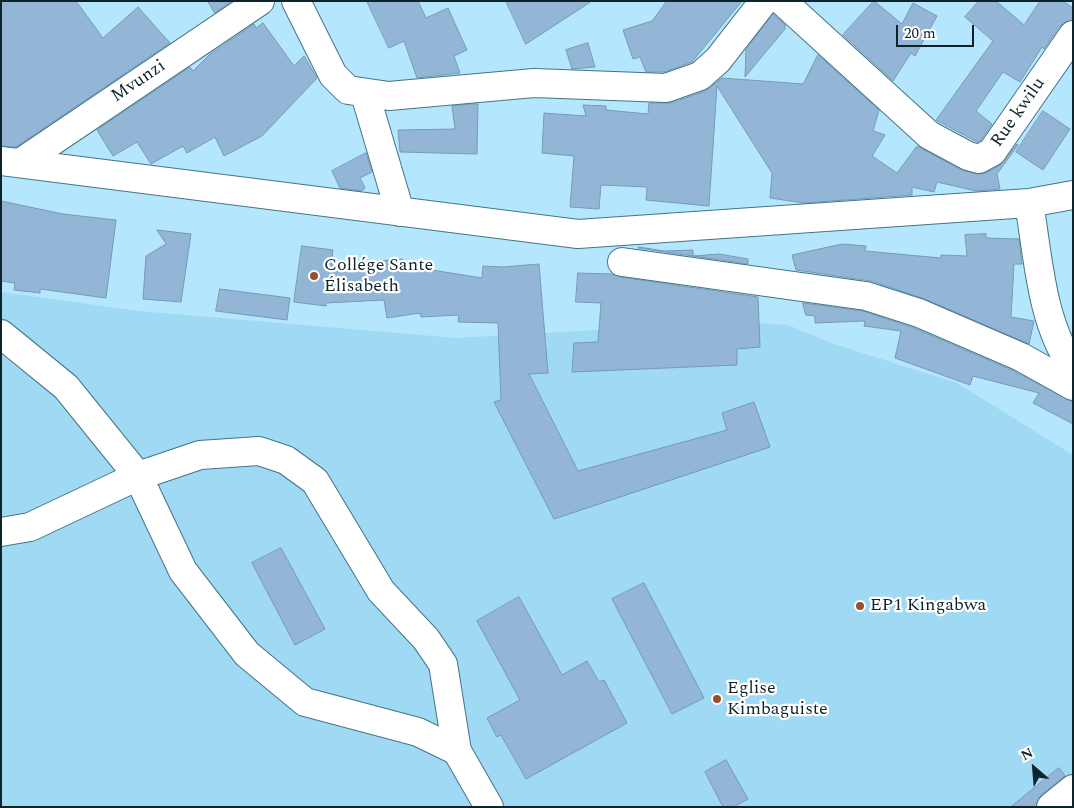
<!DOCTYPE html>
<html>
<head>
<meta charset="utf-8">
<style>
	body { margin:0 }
	#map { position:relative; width:1074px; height:808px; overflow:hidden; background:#b4e7fd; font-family:Spectral,serif }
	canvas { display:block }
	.frame { position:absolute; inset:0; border:2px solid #0f232b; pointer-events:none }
	.north { position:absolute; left:1009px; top:743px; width:50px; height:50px; -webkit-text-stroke:4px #fff; paint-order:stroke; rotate:333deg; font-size:14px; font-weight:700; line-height:20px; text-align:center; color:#0f232b }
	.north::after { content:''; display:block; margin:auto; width:18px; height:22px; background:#0f232b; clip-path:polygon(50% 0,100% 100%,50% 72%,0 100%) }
	.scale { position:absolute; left:896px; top:25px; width:78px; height:22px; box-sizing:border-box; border:2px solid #0f232b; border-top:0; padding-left:6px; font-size:15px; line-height:18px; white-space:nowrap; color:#0f232b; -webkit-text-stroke:4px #fff; paint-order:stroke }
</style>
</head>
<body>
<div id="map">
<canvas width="1074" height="808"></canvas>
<div class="frame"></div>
<div class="north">N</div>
<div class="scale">20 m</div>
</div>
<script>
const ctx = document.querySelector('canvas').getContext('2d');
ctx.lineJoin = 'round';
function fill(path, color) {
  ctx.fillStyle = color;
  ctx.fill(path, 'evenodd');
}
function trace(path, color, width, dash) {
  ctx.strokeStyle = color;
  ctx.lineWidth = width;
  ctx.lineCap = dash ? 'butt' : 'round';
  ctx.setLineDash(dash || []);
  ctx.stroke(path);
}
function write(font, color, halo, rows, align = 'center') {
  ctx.font = font + ' Spectral,serif';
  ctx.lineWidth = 4.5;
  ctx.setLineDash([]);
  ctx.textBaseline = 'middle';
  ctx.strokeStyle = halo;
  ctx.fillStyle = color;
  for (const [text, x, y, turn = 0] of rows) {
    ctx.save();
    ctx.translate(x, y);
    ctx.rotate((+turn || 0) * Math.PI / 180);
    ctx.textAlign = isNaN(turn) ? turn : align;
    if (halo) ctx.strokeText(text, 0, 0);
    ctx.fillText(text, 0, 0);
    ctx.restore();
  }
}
fill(new Path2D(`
	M 1,292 L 139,311 L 456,338 L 739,322 L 788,325 L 831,343 L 957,383 L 1073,455 L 1073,807 L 1,807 Z`), '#9fd9f3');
const building = new Path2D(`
	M 1,1 L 76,1 L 103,38 L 138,7 L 170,43 L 16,147 L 1,146 Z
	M 208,1 L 232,1 L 215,13 Z
	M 367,1 L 418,1 L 426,18 L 448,8 L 467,50 L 454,56 L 460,73 L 417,78 L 404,41 L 389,48 Z
	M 506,1 L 592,1 L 526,44 Z
	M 667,1 L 742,1 L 692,62 L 664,72 L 646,72 L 640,57 L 633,59 L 623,30 L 652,21 Z
	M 874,1 L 902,24 L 913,3 L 937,16 L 915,56 L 911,53 L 893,81 L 843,35 Z
	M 979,1 L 996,1 L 1024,25 L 1040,1 L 1063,1 L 1073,8 L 1073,20 L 1060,26 L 1044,49 L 1042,47 L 1020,82 L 1003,72 L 976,111 L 992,124 L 981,140 L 977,142 L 936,120 L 993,41 L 965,17 Z
	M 773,14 L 785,25 L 785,29 L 745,77 L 746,50 Z
	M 263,23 L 294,66 L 304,56 L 317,78 L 262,136 L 224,156 L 215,137 L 187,153 L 183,146 L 151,164 L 137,142 L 113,156 L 97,130 L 190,67 L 193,71 L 209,55 L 254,24 L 256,28 Z
	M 588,43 L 595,67 L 572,69 L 566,50 Z
	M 818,55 L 879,110 L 873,131 L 885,135 L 872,156 L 897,173 L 917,146 L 961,170 L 976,174 L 986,173 L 999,166 L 1017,144 L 1018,145 L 997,174 L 1000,189 L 976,191 L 937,182 L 934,192 L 912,187 L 912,195 L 804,203 L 770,198 L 772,173 L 717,86 L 709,206 L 646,200 L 647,187 L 601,185 L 599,209 L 570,207 L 574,156 L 542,153 L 544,113 L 586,116 L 583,105 L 606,106 L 606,110 L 648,114 L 649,103 L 671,103 L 705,91 L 722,78 L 803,84 Z
	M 472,104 L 478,104 L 477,154 L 400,152 L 398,130 L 455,129 L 452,106 Z
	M 1043,111 L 1070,129 L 1043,170 L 1016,152 Z
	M 366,153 L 372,172 L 360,178 L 365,188 L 361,191 L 340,188 L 332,171 Z
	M 1,201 L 63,214 L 116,220 L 106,298 L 40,289 L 40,293 L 14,290 L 15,283 L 1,281 Z
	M 157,230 L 191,234 L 181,302 L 143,299 L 146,256 L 166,244 Z
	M 986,234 L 986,238 L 1019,239 L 1022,264 L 1014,264 L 1011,317 L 1034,321 L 1029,344 L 925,299 L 871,281 L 796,270 L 792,255 L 842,244 L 866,246 L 865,251 L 941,258 L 941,255 L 967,256 L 965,235 Z
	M 302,246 L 333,250 L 331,265 L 403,259 L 404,267 L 432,265 L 432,270 L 482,278 L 483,266 L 503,267 L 539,264 L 548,373 L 529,374 L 578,471 L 727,430 L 722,413 L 754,402 L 770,447 L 554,519 L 494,402 L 501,400 L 498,323 L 458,322 L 459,315 L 421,317 L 420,313 L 387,318 L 384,300 L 326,303 L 326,306 L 294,302 Z
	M 639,247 L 664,251 L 693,250 L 693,256 L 719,254 L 748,259 L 748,264 L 638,248 Z
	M 578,273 L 612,274 L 620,277 L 758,297 L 760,347 L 737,349 L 737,365 L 572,372 L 574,343 L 598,342 L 601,303 L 576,302 Z
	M 220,289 L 290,298 L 287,320 L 216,311 Z
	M 803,303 L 863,311 L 914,328 L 1014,371 L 1073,402 L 1073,424 L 1033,403 L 1039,393 L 973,376 L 970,385 L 895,358 L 901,331 L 864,326 L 865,321 L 815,323 L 815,316 L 806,315 Z
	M 281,548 L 325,629 L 295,645 L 252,563 Z
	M 644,583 L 704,698 L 672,714 L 612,599 Z
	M 519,597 L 562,675 L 587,661 L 599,682 L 604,680 L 627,723 L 526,779 L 501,735 L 497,737 L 487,718 L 520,700 L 477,621 Z
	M 726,760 L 748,799 L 733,807 L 723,807 L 705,772 Z
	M 1059,768 L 1065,776 L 1041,795 L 1036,807 L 1011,807 Z`);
fill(building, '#93b6d7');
trace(building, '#7699b8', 1);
const minor = new Path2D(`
	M 296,1 L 333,75 L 348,90 L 389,96 L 534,83 L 666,88 L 700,76 L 718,60 L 764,1
	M 782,1 L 929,135 L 968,156 L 979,159 L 992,152 L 1073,35
	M 365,94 L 400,212
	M 1,161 L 578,234 L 1029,203 L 1073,195
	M 20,163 L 260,1
	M 1029,203 C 1038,255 1041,323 1073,367
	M 622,262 L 866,296 L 919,313 L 1021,357 L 1073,386
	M 1,334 L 66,387 L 138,476 L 183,571 L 247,654 L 305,702 L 418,732 L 457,751
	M 1,532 L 30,527 L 138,476 L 200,455 L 259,451 L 286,460 L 315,481 L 381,591 L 426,639 L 443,664 L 457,751 L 489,807
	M 1051,807 L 1073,789`);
trace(minor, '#447488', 30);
trace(minor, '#fff', 28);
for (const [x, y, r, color] of [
	[314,276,5,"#97502b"],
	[860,606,5,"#97502b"],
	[717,699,5,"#97502b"]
]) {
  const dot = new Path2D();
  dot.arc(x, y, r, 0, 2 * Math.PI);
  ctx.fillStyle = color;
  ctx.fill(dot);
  trace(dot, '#fff', 2);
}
write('18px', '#0f232b', '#fff', [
	["Mvunzi",139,82,-34],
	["Rue kwilu",1019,113,-55]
]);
write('18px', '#0f232b', '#fff', [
	["Collége Sante",324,266],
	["Élisabeth",324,287],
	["EP1 Kingabwa",870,606],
	["Eglise",727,689],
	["Kimbaguiste",727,710]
], 'left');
</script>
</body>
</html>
